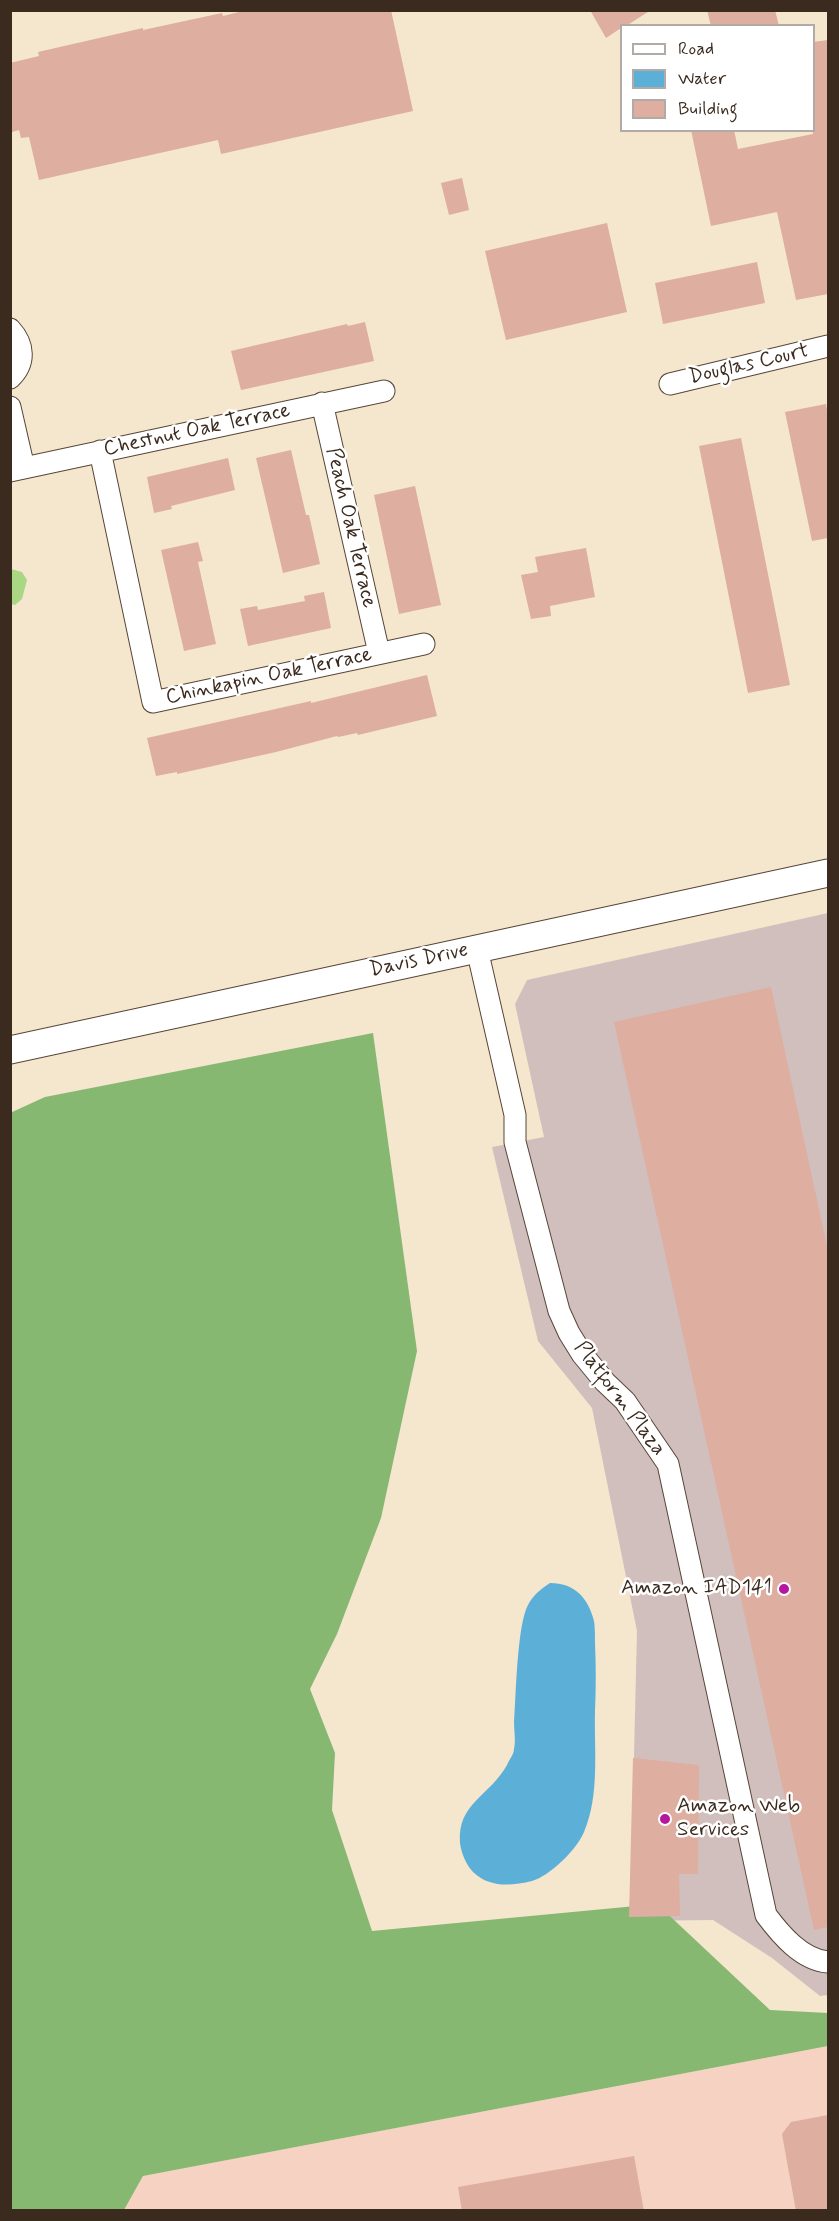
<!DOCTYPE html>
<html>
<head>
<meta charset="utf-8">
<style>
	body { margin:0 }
	#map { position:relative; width:839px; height:2221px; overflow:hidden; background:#f5e6ce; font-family:Mynerve,sans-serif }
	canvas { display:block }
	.frame { position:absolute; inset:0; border:12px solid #3b2a1e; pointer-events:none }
	.legend { position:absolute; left:620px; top:24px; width:195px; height:108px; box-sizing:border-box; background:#fff; border:2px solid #b1aaa5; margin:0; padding:8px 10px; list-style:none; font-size:18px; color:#3b2a1e }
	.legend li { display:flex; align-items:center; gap:12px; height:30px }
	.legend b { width:30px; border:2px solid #b1aaa5 }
</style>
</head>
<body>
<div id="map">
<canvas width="839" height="2221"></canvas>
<div class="frame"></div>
<ul class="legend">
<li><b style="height:8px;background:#fff"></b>Road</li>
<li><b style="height:16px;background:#5cb0d8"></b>Water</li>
<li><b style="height:16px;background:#deaea0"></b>Building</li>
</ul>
</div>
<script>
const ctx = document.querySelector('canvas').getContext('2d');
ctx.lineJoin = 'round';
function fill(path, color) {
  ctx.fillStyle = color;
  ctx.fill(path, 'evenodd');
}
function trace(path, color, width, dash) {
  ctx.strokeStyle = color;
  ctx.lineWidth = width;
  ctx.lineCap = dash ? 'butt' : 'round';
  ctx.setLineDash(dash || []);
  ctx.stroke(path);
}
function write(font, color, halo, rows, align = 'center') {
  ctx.font = font + ' Mynerve,sans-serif';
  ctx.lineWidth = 5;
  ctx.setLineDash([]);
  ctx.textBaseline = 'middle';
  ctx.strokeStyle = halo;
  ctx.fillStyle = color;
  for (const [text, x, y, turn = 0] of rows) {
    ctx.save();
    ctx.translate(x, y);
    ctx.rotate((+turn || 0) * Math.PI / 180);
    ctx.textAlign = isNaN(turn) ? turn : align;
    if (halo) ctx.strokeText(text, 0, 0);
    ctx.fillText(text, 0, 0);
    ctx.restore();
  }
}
fill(new Path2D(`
	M 828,2046 L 828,2210 L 124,2210 L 143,2176 Z`), '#f5d2c2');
fill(new Path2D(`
	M 828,913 L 828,1995 L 820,1996 L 772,1958 L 713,1920 L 630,1921 L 637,1631 L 592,1408 L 538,1341 L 492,1147 L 544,1137 L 515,1004 L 527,980 Z`), '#d1bfbd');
fill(new Path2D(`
	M 11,569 L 22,572 L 27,580 L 22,599 L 15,605 L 11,604 Z`), '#a9d784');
fill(new Path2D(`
	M 373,1033 L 417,1351 L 381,1518 L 337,1634 L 310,1689 L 335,1753 L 332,1810 L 372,1931 L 657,1904 L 770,2010 L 828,2013 L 828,2046 L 143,2176 L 124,2210 L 11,2210 L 10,1113 L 45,1097 Z`), '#86b872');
fill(new Path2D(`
	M 550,1583 C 574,1583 588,1597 594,1621 C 595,1627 595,1636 595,1643 C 596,1666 596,1688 595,1711 C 594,1750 600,1795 584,1832 C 577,1849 550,1876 532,1881 C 511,1886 490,1888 473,1872 C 466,1865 461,1852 460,1843 C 457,1803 490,1796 507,1765 C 509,1760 514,1754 514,1749 C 516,1740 514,1731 514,1722 C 516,1696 517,1625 528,1605 C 533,1595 541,1589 550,1583 Z`), '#5cb0d8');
fill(new Path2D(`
	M 247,10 L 391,10 L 413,111 L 221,154 L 218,140 L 39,180 L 29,137 L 21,138 L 19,130 L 12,132 L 10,124 L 10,63 L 39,56 L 38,52 L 143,28 L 143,30 L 222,13 L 223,16 Z
	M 590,10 L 651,10 L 626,26 L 621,26 L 621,28 L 606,38 Z
	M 707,10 L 775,10 L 779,26 L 711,26 Z
	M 828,40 L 828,294 L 796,300 L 777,212 L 711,226 L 691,130 L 734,130 L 738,149 L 813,134 L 813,42 Z
	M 462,178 L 469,210 L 449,215 L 441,183 Z
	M 607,223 L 627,312 L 506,340 L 485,251 Z
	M 757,262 L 765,303 L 663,324 L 655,283 Z
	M 365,322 L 374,361 L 241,390 L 231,351 L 347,324 L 348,326 Z
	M 826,404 L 828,416 L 828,538 L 812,541 L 785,412 Z
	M 741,438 L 790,685 L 748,693 L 699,446 Z
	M 291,450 L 306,515 L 309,515 L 320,564 L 283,573 L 256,458 Z
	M 228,458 L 235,490 L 171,506 L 172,509 L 154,513 L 147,477 Z
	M 415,486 L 441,605 L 399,614 L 374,495 Z
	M 198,542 L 203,561 L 198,562 L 216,644 L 184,651 L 161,550 Z
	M 586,548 L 595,597 L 550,606 L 551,616 L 531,619 L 521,575 L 538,572 L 535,557 Z
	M 324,592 L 331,628 L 248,646 L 240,609 L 257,606 L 258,610 L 305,601 L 304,596 Z
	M 427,675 L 437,716 L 358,735 L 357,733 L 338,737 L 337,736 L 276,752 L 177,774 L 177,772 L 156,776 L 147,738 L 311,701 L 311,703 Z
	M 771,987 L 828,1251 L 828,1927 L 814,1930 L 614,1022 Z
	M 633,1758 L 699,1765 L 698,1874 L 679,1874 L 680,1916 L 629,1917 Z
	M 828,2115 L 828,2211 L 796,2211 L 782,2134 L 791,2122 Z
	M 634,2156 L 644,2211 L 462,2211 L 458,2187 Z`), '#deaea0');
const minor = new Path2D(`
	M 10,329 C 24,344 26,363 10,378
	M 670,384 L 828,346
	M 322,403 L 379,653
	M 10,407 L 24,468
	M 100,451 L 153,702 L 424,644
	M 10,471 L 384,391
	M 477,949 L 515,1115 L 515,1142 L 559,1311 L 569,1333 L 582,1354 L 605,1382 L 625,1401 L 668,1464 L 766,1915 C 781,1935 802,1960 828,1962`);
const tertiary = new Path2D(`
	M 10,1050 L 828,873`);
trace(minor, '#574638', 23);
trace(tertiary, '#574638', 29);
trace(minor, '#fff', 21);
trace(tertiary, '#fff', 27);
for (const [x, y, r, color] of [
	[784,1589,6,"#b5179e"],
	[665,1819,6,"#b5179e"]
]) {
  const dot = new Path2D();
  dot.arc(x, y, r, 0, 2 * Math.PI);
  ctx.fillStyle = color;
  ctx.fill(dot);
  trace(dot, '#fff', 2);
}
write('21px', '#3b2a1e', '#fff', [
	["Douglas Court",749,365,-13],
	["Chestnut Oak Terrace",197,431,-12],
	["Peach Oak Terrace",350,528,77],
	["Chinkapin Oak Terrace",269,677,-12],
	["Davis Drive",419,961,-12],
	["Platform Plaza",619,1399,53]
]);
write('21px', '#3b2a1e', '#fff', [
	["Amazon IAD141",772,1589],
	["Amazon Web",677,1807,"left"],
	["Services",677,1831,"left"]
], 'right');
</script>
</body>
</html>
